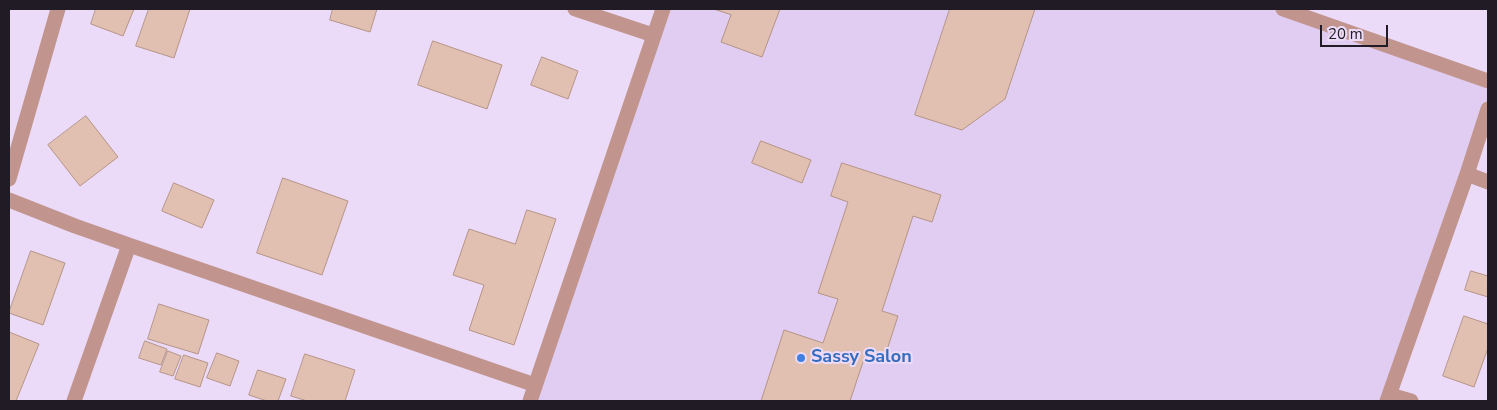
<!DOCTYPE html>
<html>
<head>
<meta charset="utf-8">
<style>
	body { margin:0 }
	#map { position:relative; width:1497px; height:410px; overflow:hidden; background:#ebdbf9; font-family:"Nunito Sans",sans-serif }
	canvas { display:block }
	.frame { position:absolute; inset:0; border:10px solid #211b26; pointer-events:none }
	.scale { position:absolute; left:1320px; top:25px; width:68px; height:22px; box-sizing:border-box; border:2px solid #211b26; border-top:0; padding-left:6px; font-size:15px; line-height:18px; white-space:nowrap; color:#211b26; -webkit-text-stroke:4px #ebdbf9; paint-order:stroke }
</style>
</head>
<body>
<div id="map">
<canvas width="1497" height="410"></canvas>
<div class="frame"></div>
<div class="scale">20 m</div>
</div>
<script>
const ctx = document.querySelector('canvas').getContext('2d');
ctx.lineJoin = 'round';
function fill(path, color) {
  ctx.fillStyle = color;
  ctx.fill(path, 'evenodd');
}
function trace(path, color, width, dash) {
  ctx.strokeStyle = color;
  ctx.lineWidth = width;
  ctx.lineCap = dash ? 'butt' : 'round';
  ctx.setLineDash(dash || []);
  ctx.stroke(path);
}
function write(font, color, halo, rows, align = 'center') {
  ctx.font = font + ' "Nunito Sans",sans-serif';
  ctx.lineWidth = 4;
  ctx.setLineDash([]);
  ctx.textBaseline = 'middle';
  ctx.strokeStyle = halo;
  ctx.fillStyle = color;
  for (const [text, x, y, turn = 0] of rows) {
    ctx.save();
    ctx.translate(x, y);
    ctx.rotate((+turn || 0) * Math.PI / 180);
    ctx.textAlign = isNaN(turn) ? turn : align;
    if (halo) ctx.strokeText(text, 0, 0);
    ctx.fillText(text, 0, 0);
    ctx.restore();
  }
}
fill(new Path2D(`
	M 663,9 L 1283,9 L 1488,81 L 1488,109 L 1387,401 L 530,401 Z`), '#e1cdf2');
const building = new Path2D(`
	M 96,9 L 134,9 L 123,36 L 91,24 Z
	M 149,9 L 190,9 L 174,58 L 136,46 Z
	M 333,9 L 377,9 L 370,32 L 330,20 Z
	M 714,9 L 780,9 L 762,57 L 721,42 L 731,15 Z
	M 950,9 L 1035,9 L 1005,99 L 962,130 L 915,115 Z
	M 433,41 L 502,65 L 487,109 L 418,85 Z
	M 542,57 L 578,71 L 568,99 L 531,85 Z
	M 86,116 L 118,157 L 80,186 L 48,145 Z
	M 761,141 L 811,160 L 802,183 L 752,163 Z
	M 842,163 L 941,195 L 932,222 L 913,216 L 882,311 L 898,316 L 884,359 L 866,353 L 850,401 L 761,401 L 784,330 L 823,343 L 838,299 L 818,293 L 848,202 L 831,196 Z
	M 283,178 L 348,201 L 322,275 L 257,253 Z
	M 174,183 L 214,200 L 202,228 L 162,211 Z
	M 527,210 L 556,219 L 514,345 L 469,330 L 484,285 L 453,275 L 469,229 L 515,244 Z
	M 31,251 L 65,263 L 43,325 L 9,313 Z
	M 1471,271 L 1488,276 L 1488,297 L 1465,290 Z
	M 159,304 L 209,320 L 198,354 L 148,339 Z
	M 1464,316 L 1488,324 L 1488,348 L 1474,387 L 1443,376 Z
	M 9,332 L 39,344 L 16,401 L 9,401 Z
	M 145,341 L 167,349 L 161,365 L 139,358 Z
	M 168,351 L 181,356 L 173,376 L 160,372 Z
	M 217,353 L 239,361 L 230,386 L 207,378 Z
	M 305,354 L 355,370 L 345,401 L 307,401 L 291,396 Z
	M 184,355 L 208,363 L 200,387 L 175,379 Z
	M 258,370 L 286,379 L 278,401 L 267,401 L 249,395 Z`);
fill(building, '#e2c0b1');
trace(building, '#b59486', 1);
trace(new Path2D(`
	M 575,9 L 653,35
	M 1283,9 L 1488,81
	M 1467,174 L 1488,182
	M 9,179 L 58,9
	M 9,200 L 75,226 L 129,245 L 535,385
	M 1390,395 L 1411,401
	M 74,401 L 129,245
	M 530,401 L 663,9
	M 1387,401 L 1467,174 L 1488,109`), '#c1958e', 15);
for (const [x, y, r, color] of [
	[801,358,5,"#3f7fe0"]
]) {
  const dot = new Path2D();
  dot.arc(x, y, r, 0, 2 * Math.PI);
  ctx.fillStyle = color;
  ctx.fill(dot);
  trace(dot, '#ebdbf9', 2);
}
write('bold 18px', '#366cbe', '#ebdbf9', [
	["Sassy Salon",811,358]
], 'left');
</script>
</body>
</html>
